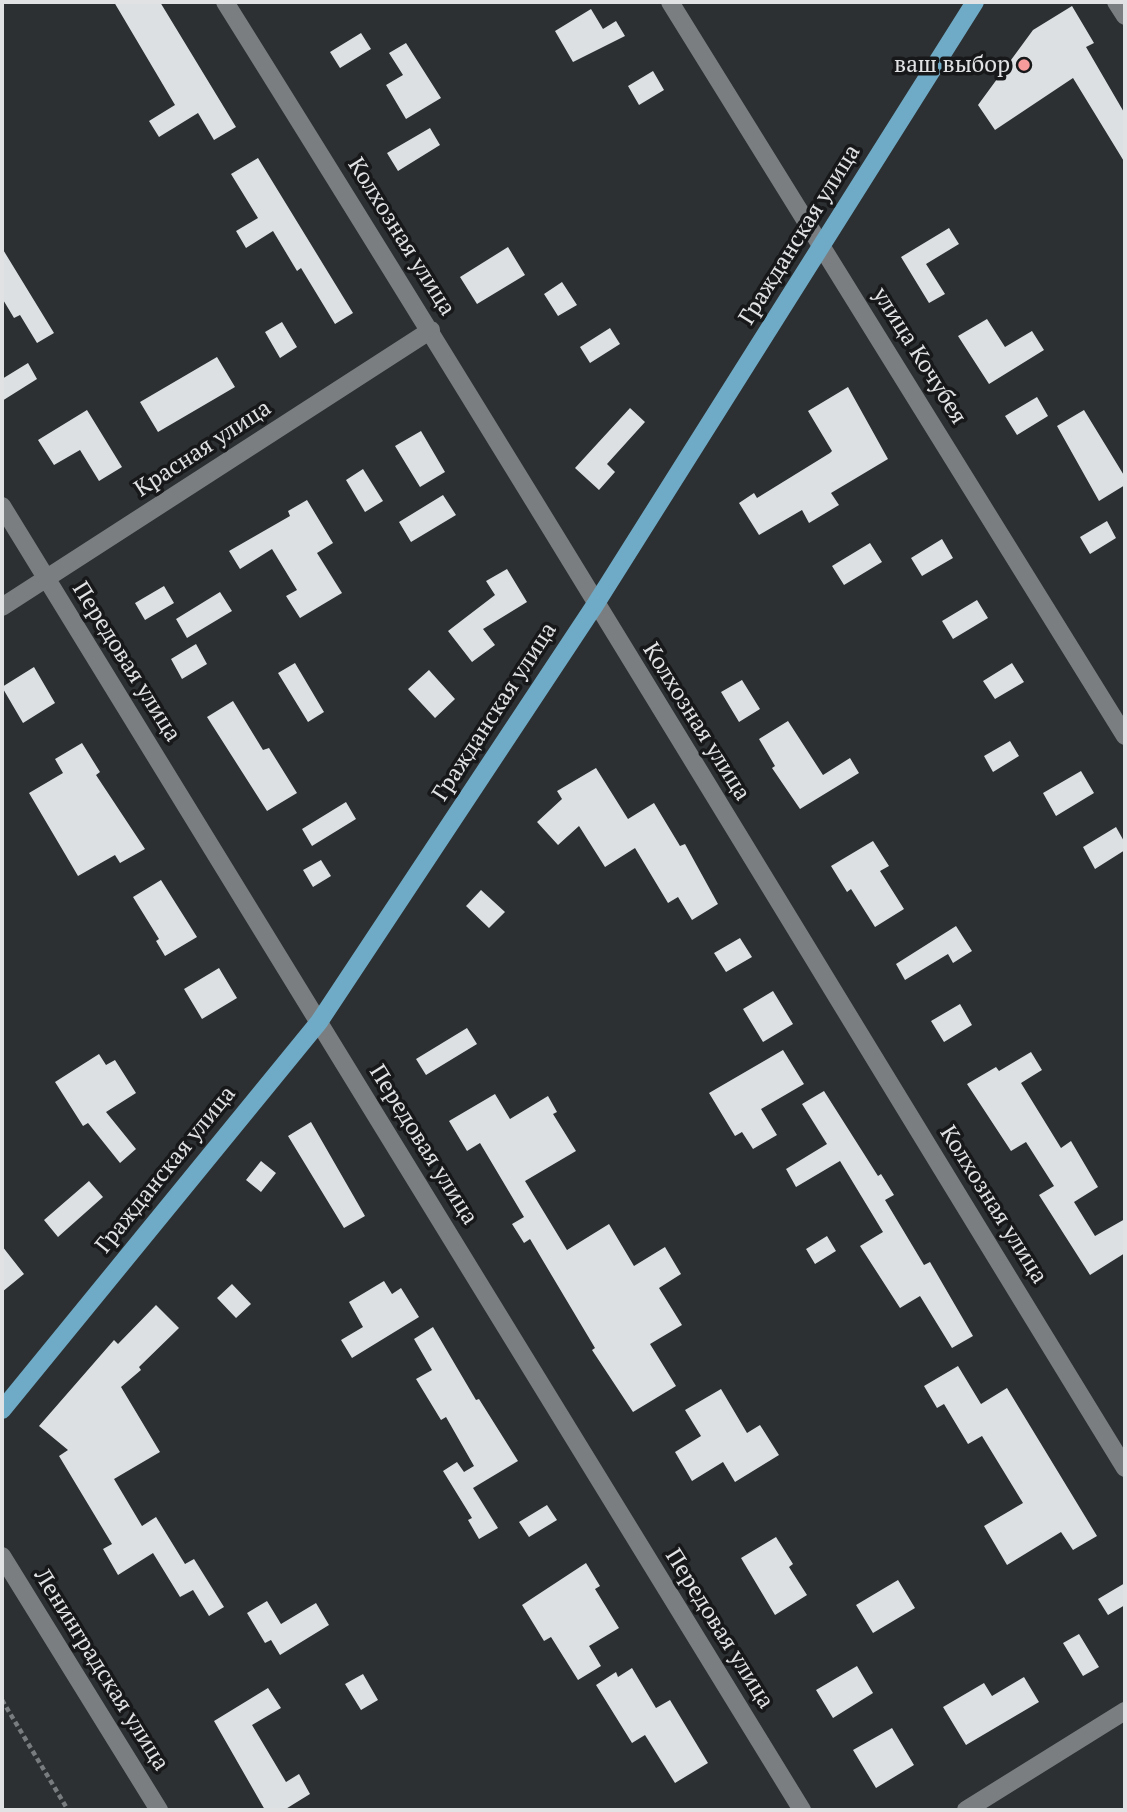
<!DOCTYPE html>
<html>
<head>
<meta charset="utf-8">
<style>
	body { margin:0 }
	#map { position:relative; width:1127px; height:1812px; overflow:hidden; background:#2d3032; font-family:"PT Serif",serif }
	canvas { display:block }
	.frame { position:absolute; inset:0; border:4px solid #e0e2e3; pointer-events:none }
</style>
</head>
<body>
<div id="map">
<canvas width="1127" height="1812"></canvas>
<div class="frame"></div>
</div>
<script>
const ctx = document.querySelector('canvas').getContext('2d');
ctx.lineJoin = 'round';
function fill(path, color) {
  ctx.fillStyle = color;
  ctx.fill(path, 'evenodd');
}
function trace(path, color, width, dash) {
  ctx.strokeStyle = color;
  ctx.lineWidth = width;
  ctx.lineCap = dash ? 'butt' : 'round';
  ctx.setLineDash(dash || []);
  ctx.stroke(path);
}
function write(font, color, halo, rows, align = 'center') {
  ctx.font = font + ' "PT Serif",serif';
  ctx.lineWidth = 7;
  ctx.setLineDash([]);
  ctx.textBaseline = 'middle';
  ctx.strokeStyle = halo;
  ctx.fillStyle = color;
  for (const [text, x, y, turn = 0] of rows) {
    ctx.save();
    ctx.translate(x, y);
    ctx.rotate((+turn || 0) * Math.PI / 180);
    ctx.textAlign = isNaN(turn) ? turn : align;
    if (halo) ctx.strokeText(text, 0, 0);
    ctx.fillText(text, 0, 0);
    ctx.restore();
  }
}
fill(new Path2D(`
	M 114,2 L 160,2 L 236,127 L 214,140 L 198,113 L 159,137 L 149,121 L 175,105 Z
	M 1072,6 L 1094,43 L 1086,47 L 1125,114 L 1125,163 L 1073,78 L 995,130 L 978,105 L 1033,30 Z
	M 591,9 L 603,29 L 616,21 L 625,36 L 573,62 L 555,31 Z
	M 361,33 L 371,49 L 340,68 L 330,52 Z
	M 406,43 L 441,98 L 406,119 L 386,85 L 403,75 L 389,53 Z
	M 653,71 L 664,90 L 639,105 L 628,86 Z
	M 430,128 L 440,145 L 398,171 L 387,153 Z
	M 258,158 L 353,313 L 335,324 L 301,268 L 297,271 L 273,231 L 246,248 L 236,231 L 258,218 L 231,174 Z
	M 949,228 L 959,244 L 926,264 L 945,294 L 929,303 L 901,257 Z
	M 508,247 L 525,275 L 477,304 L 460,277 Z
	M 2,248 L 54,333 L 37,343 L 20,315 L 14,318 L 2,298 Z
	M 562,282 L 577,305 L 558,316 L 544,294 Z
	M 987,319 L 1005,347 L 1032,331 L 1044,350 L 989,384 L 958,336 Z
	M 282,322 L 297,347 L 280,358 L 265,332 Z
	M 610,328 L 620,344 L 590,363 L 580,347 Z
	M 217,357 L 235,387 L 158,432 L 140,402 Z
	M 28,363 L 37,379 L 2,401 L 2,379 Z
	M 848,387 L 888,459 L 831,493 L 839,505 L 809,523 L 802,510 L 759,535 L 739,503 L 754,493 L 757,498 L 830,453 L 832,451 L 808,411 Z
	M 1037,397 L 1048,416 L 1017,435 L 1005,416 Z
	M 630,408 L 645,422 L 607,464 L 615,472 L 599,490 L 575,468 Z
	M 87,410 L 122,467 L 99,481 L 80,450 L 54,465 L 38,440 Z
	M 1084,410 L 1125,477 L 1125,485 L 1099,501 L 1057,426 Z
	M 421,431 L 445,472 L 420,487 L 395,446 Z
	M 363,469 L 383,501 L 365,512 L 346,480 Z
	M 443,495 L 456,515 L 411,542 L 399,522 Z
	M 307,500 L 333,543 L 317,553 L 342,593 L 300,618 L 286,596 L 297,590 L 272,549 L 240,569 L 229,551 L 290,516 L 288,511 Z
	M 1107,521 L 1116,538 L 1090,554 L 1080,537 Z
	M 942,539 L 953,558 L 922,576 L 911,558 Z
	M 870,543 L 882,562 L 844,585 L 832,566 Z
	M 507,569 L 527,602 L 483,629 L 495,645 L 472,662 L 448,631 L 495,595 L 486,581 Z
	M 164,586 L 174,603 L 145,620 L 135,603 Z
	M 220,592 L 232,611 L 187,638 L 176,619 Z
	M 977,600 L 988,618 L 953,639 L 942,621 Z
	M 196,644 L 207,664 L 182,679 L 171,659 Z
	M 295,663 L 324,712 L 308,722 L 278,673 Z
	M 1012,663 L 1024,682 L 995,699 L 983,681 Z
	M 34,667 L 55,703 L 23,723 L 2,687 Z
	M 429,670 L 455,699 L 435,718 L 408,689 Z
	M 742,680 L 760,709 L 739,722 L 721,692 Z
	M 233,701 L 263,750 L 269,748 L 297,793 L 267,811 L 207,717 Z
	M 788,721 L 823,775 L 850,758 L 859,773 L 800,809 L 772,768 L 775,766 L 759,739 Z
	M 1010,741 L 1019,756 L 993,772 L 984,756 Z
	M 82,743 L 100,772 L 96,775 L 145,849 L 120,863 L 115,855 L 78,876 L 29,793 L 63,773 L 55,759 Z
	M 596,768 L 628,819 L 654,803 L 680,846 L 685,844 L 718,904 L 692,920 L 678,897 L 668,903 L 635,848 L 605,867 L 579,826 L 558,845 L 537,822 L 562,799 L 557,791 Z
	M 1081,771 L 1094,793 L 1056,816 L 1043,793 Z
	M 346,802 L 356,819 L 312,846 L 302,829 Z
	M 1116,827 L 1125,843 L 1125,850 L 1095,869 L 1083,847 Z
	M 873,841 L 889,866 L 880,871 L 904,909 L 875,927 L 851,889 L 847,892 L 831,866 Z
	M 321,860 L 331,876 L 313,887 L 303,870 Z
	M 161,880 L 197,937 L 165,956 L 156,941 L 159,939 L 133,897 Z
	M 481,890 L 505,912 L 489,928 L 466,906 Z
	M 956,926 L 972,951 L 953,963 L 948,954 L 905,980 L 896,964 Z
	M 740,938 L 752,957 L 726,972 L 714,953 Z
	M 219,968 L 237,998 L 202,1019 L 184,989 Z
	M 773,991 L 793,1024 L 763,1042 L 743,1009 Z
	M 960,1004 L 972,1025 L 944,1042 L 931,1021 Z
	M 467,1028 L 477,1044 L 426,1075 L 416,1059 Z
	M 783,1050 L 804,1084 L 761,1109 L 777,1135 L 753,1149 L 742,1132 L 735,1136 L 709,1093 Z
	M 1031,1052 L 1042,1070 L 1021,1083 L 1061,1148 L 1071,1141 L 1098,1187 L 1074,1202 L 1095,1236 L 1125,1219 L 1125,1253 L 1090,1275 L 1039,1195 L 1054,1186 L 1026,1142 L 1011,1151 L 967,1084 L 996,1067 L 999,1071 Z
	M 99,1054 L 106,1065 L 115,1060 L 136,1093 L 106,1112 L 136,1149 L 120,1163 L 88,1123 L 83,1126 L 55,1082 Z
	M 824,1091 L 878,1176 L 881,1174 L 894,1195 L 885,1200 L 924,1265 L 930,1262 L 973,1336 L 952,1348 L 920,1296 L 900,1308 L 860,1246 L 883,1232 L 840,1161 L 796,1187 L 786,1169 L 827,1144 L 802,1104 Z
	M 495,1094 L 510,1119 L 548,1096 L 557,1112 L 553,1114 L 576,1151 L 525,1181 L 567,1250 L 609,1224 L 634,1266 L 665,1247 L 681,1274 L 659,1288 L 682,1325 L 650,1344 L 676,1386 L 633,1412 L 592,1350 L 595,1348 L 530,1239 L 524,1243 L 512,1224 L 524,1217 L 480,1143 L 467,1151 L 449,1121 Z
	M 311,1122 L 365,1216 L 344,1228 L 288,1136 Z
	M 261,1161 L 276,1173 L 261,1192 L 246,1180 Z
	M 89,1181 L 103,1197 L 58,1237 L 44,1220 Z
	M 827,1236 L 836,1251 L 815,1264 L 806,1249 Z
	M 2,1246 L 24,1274 L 2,1292 Z
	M 384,1281 L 392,1294 L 401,1288 L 419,1317 L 352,1358 L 341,1340 L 363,1327 L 349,1302 Z
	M 232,1284 L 251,1304 L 236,1318 L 217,1298 Z
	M 156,1305 L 179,1328 L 139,1367 L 141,1370 L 121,1387 L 160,1452 L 114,1479 L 142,1526 L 156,1517 L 185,1564 L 194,1559 L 224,1607 L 209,1616 L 193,1590 L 180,1597 L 153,1553 L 118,1575 L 103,1549 L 112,1544 L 59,1456 L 68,1450 L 39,1426 L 114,1340 L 118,1344 Z
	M 433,1327 L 476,1400 L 479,1399 L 518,1461 L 473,1488 L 498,1528 L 479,1539 L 468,1520 L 472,1518 L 443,1471 L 457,1462 L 464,1472 L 474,1466 L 446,1417 L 441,1420 L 416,1379 L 432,1370 L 414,1339 Z
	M 958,1366 L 981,1404 L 1007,1388 L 1097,1536 L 1073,1550 L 1061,1532 L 1007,1565 L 984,1526 L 1023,1503 L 982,1436 L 968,1444 L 944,1404 L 937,1408 L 924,1386 Z
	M 721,1389 L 747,1433 L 760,1425 L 779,1455 L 735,1482 L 723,1462 L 692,1481 L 675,1452 L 701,1436 L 685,1410 Z
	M 547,1505 L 557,1520 L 529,1537 L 519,1522 Z
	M 776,1537 L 793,1564 L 789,1567 L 807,1595 L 775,1615 L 741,1558 Z
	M 586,1563 L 600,1586 L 595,1589 L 619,1628 L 589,1646 L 601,1666 L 578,1680 L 551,1637 L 544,1641 L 522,1605 Z
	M 898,1580 L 915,1608 L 873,1633 L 856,1605 Z
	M 1125,1583 L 1125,1605 L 1108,1615 L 1098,1599 Z
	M 267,1601 L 281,1624 L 316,1603 L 329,1625 L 280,1655 L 271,1640 L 265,1643 L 247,1613 Z
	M 1079,1634 L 1099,1667 L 1083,1676 L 1063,1643 Z
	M 857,1666 L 873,1693 L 833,1718 L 816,1690 Z
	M 632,1668 L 656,1708 L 670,1700 L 708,1763 L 675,1783 L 645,1735 L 632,1743 L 596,1685 L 616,1672 L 618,1677 Z
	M 363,1674 L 378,1700 L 361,1710 L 345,1684 Z
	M 1024,1677 L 1039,1702 L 966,1745 L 943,1707 L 984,1683 L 992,1696 Z
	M 268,1688 L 281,1708 L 252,1725 L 286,1782 L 299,1774 L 310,1794 L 284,1810 L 265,1810 L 214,1721 Z
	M 892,1728 L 914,1765 L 876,1788 L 853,1750 Z`), '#dce0e3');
trace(new Path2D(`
	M 2,1700 L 68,1810`), '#797c7e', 4.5, [5, 3.5]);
trace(new Path2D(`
	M 225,2 C 529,488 825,979 1125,1468
	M 670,2 L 1125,736
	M 1116,2 L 1125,16
	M 2,506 L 802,1810
	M 2,607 L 431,330
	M 2,1556 L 159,1810
	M 966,1810 L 1125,1711`), '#7a7e81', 18);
trace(new Path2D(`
	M 2,1410 L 319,1022 L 595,605 L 975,2`), '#6fabc6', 18);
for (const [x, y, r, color] of [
	[1024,65,7,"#f59b9b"]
]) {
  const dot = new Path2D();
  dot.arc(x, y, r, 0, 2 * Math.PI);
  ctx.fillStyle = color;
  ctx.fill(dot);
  trace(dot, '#171819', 2.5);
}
write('23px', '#e0e2e3', '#171819', [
	["ваш выбор",1010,65]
], 'right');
write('23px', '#e0e2e3', '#171819', [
	["Гражданская улица",800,235,-58],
	["Колхозная улица",401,237,58],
	["улица Кочубея",919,356,58],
	["Красная улица",203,449,-33],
	["Передовая улица",126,662,58],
	["Гражданская улица",495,712,-57],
	["Колхозная улица",696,722,58],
	["Передовая улица",423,1145,58],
	["Гражданская улица",166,1170,-51],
	["Колхозная улица",993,1205,58],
	["Передовая улица",719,1629,58],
	["Ленинградская улица",101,1670,58]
]);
</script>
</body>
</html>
